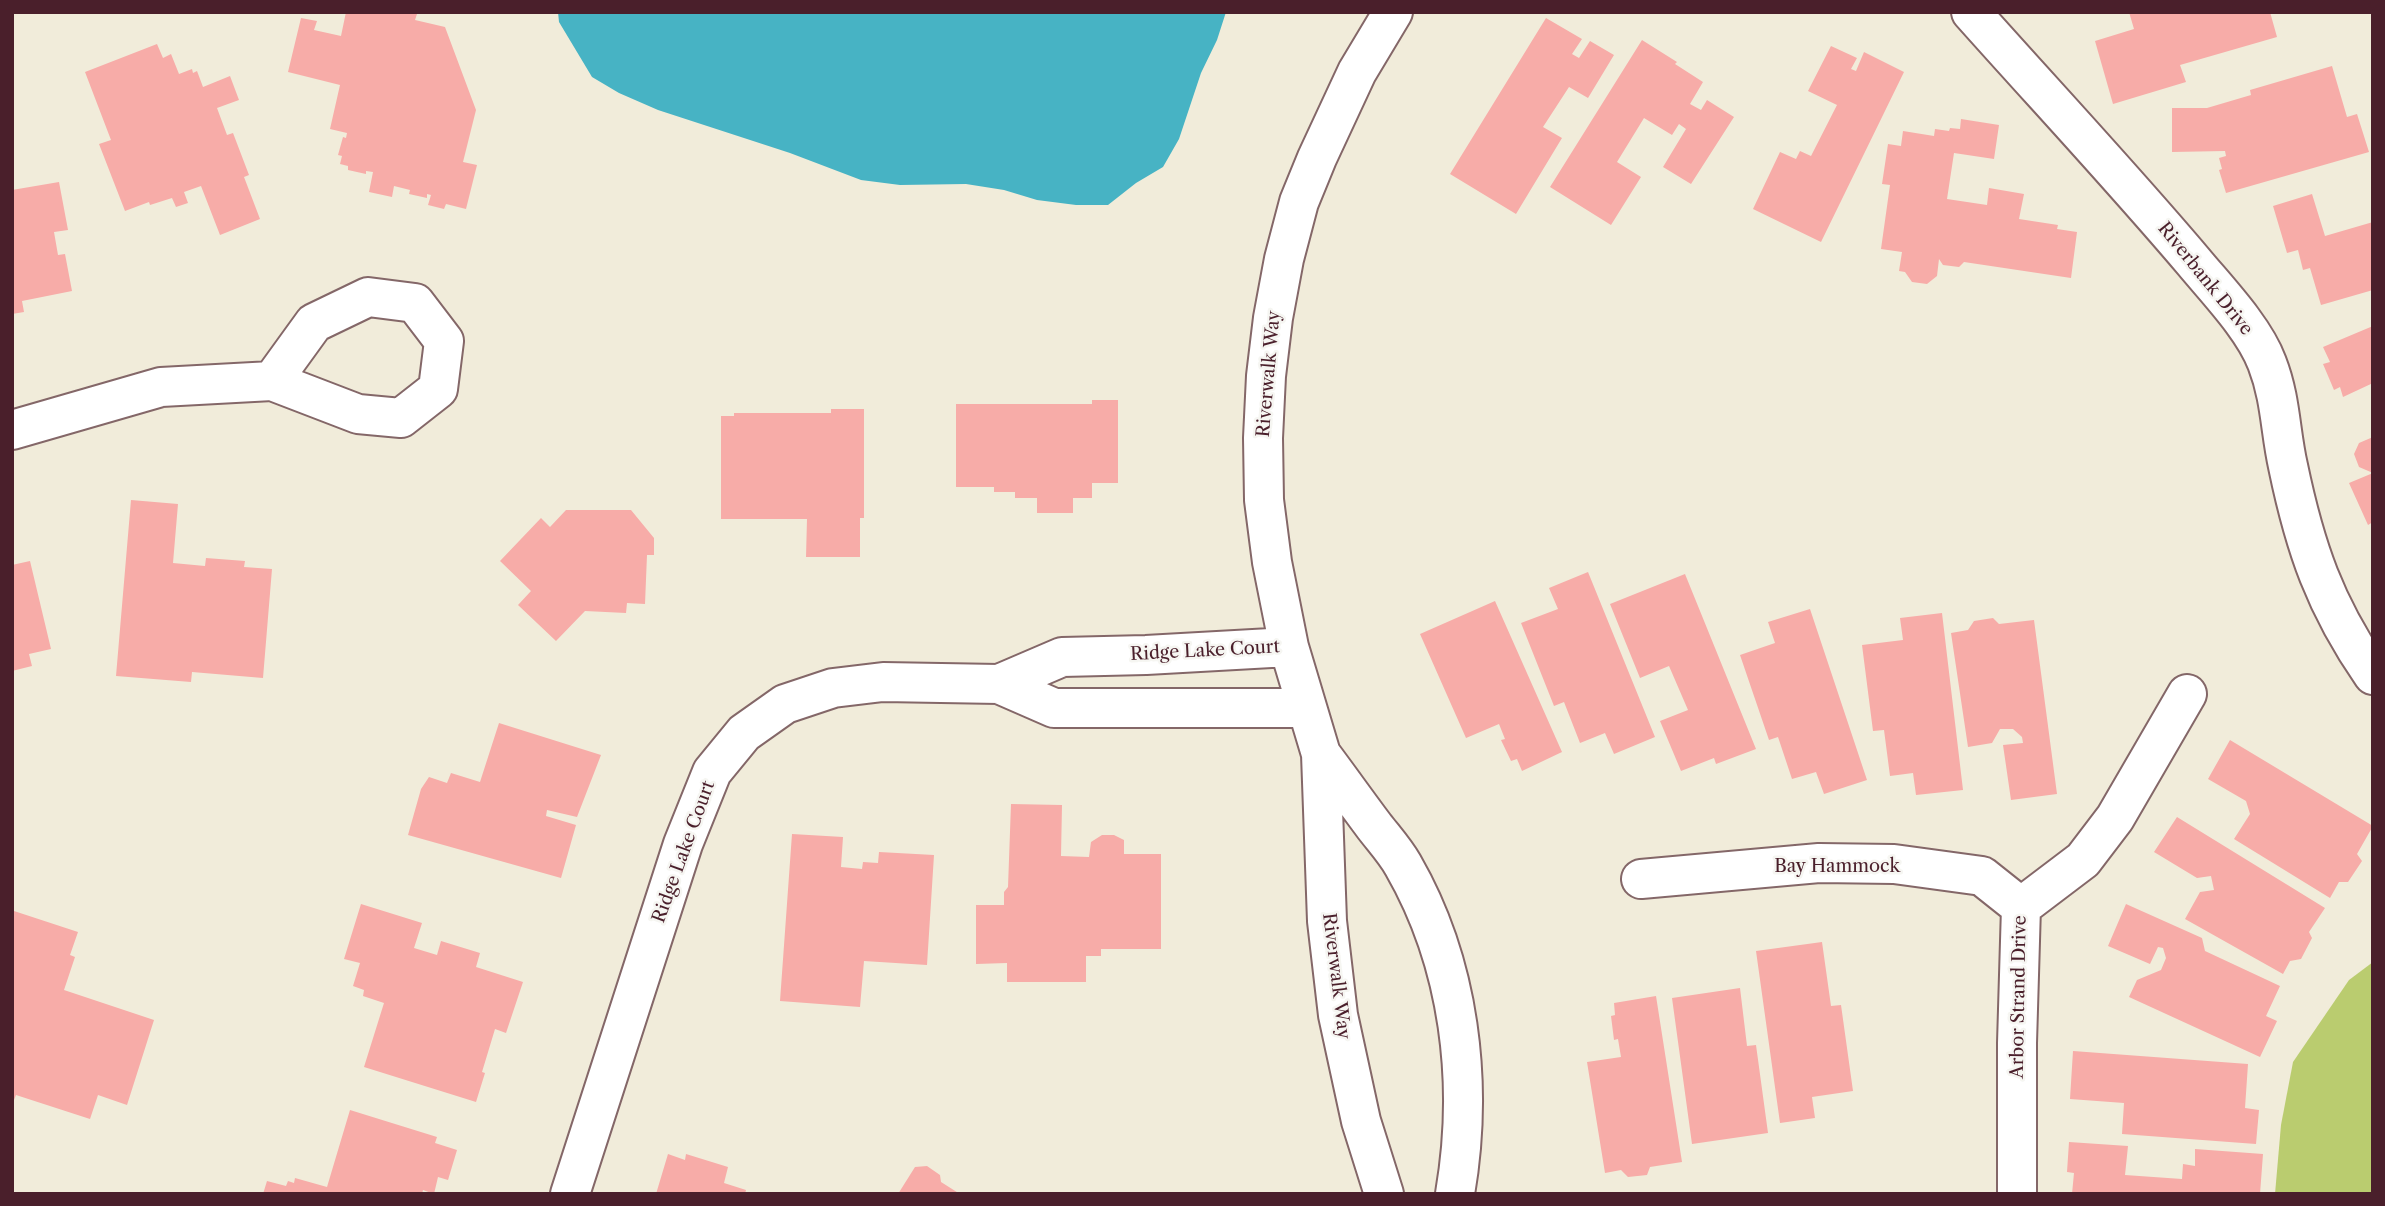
<!DOCTYPE html>
<html>
<head>
<meta charset="utf-8">
<style>
	body { margin:0 }
	#map { position:relative; width:2385px; height:1206px; overflow:hidden; background:#f1ecda; font-family:"Libre Caslon Text",serif }
	canvas { display:block }
	.frame { position:absolute; inset:0; border:14px solid #4a1f2b; pointer-events:none }
</style>
</head>
<body>
<div id="map">
<canvas width="2385" height="1206"></canvas>
<div class="frame"></div>
</div>
<script>
const ctx = document.querySelector('canvas').getContext('2d');
ctx.lineJoin = 'round';
function fill(path, color) {
  ctx.fillStyle = color;
  ctx.fill(path, 'evenodd');
}
function trace(path, color, width, dash) {
  ctx.strokeStyle = color;
  ctx.lineWidth = width;
  ctx.lineCap = dash ? 'butt' : 'round';
  ctx.setLineDash(dash || []);
  ctx.stroke(path);
}
function write(font, color, halo, rows, align = 'center') {
  ctx.font = font + ' "Libre Caslon Text",serif';
  ctx.lineWidth = 5;
  ctx.setLineDash([]);
  ctx.textBaseline = 'middle';
  ctx.strokeStyle = halo;
  ctx.fillStyle = color;
  for (const [text, x, y, turn = 0] of rows) {
    ctx.save();
    ctx.translate(x, y);
    ctx.rotate((+turn || 0) * Math.PI / 180);
    ctx.textAlign = isNaN(turn) ? turn : align;
    if (halo) ctx.strokeText(text, 0, 0);
    ctx.fillText(text, 0, 0);
    ctx.restore();
  }
}
fill(new Path2D(`
	M 2373,962 L 2373,1194 L 2275,1194 L 2281,1125 L 2293,1062 L 2349,980 Z`), '#bacc6f');
fill(new Path2D(`
	M 558,12 L 1226,12 L 1217,40 L 1201,73 L 1179,139 L 1163,167 L 1136,183 L 1108,205 L 1076,205 L 1037,200 L 1004,190 L 966,184 L 900,185 L 861,180 L 790,153 L 658,110 L 619,93 L 592,77 L 559,22 Z`), '#47b3c4');
fill(new Path2D(`
	M 346,12 L 411,12 L 417,14 L 415,20 L 445,27 L 476,110 L 463,162 L 477,165 L 466,209 L 446,204 L 444,209 L 428,205 L 431,195 L 427,194 L 427,198 L 409,194 L 410,190 L 394,186 L 392,197 L 369,192 L 373,172 L 366,171 L 366,174 L 348,170 L 348,166 L 340,164 L 342,156 L 338,155 L 343,137 L 346,138 L 347,133 L 330,129 L 340,85 L 288,72 L 301,18 L 317,21 L 314,30 L 341,36 Z
	M 2129,12 L 2270,12 L 2277,37 L 2180,65 L 2186,82 L 2113,104 L 2095,41 L 2134,29 Z
	M 1546,18 L 1582,39 L 1572,54 L 1579,58 L 1590,41 L 1614,55 L 1588,98 L 1569,87 L 1543,127 L 1562,138 L 1516,214 L 1450,174 Z
	M 1642,40 L 1677,62 L 1675,64 L 1703,82 L 1690,104 L 1701,110 L 1707,100 L 1734,117 L 1691,184 L 1663,167 L 1686,129 L 1679,124 L 1672,135 L 1644,118 L 1617,162 L 1641,177 L 1611,225 L 1550,187 Z
	M 157,44 L 163,58 L 171,54 L 179,74 L 192,69 L 193,73 L 197,71 L 203,87 L 230,76 L 239,100 L 217,108 L 227,135 L 233,133 L 249,175 L 244,177 L 260,219 L 220,235 L 201,186 L 184,192 L 188,203 L 176,207 L 172,198 L 150,205 L 149,202 L 125,211 L 99,144 L 111,140 L 85,72 Z
	M 1831,46 L 1857,58 L 1851,69 L 1856,71 L 1864,52 L 1904,72 L 1821,242 L 1753,209 L 1780,152 L 1796,159 L 1800,151 L 1811,156 L 1837,105 L 1808,91 Z
	M 2332,66 L 2347,117 L 2357,114 L 2369,152 L 2226,193 L 2219,170 L 2222,169 L 2219,158 L 2226,156 L 2225,151 L 2172,152 L 2172,108 L 2207,108 L 2251,95 L 2250,90 Z
	M 1961,119 L 1999,125 L 1994,159 L 1954,153 L 1947,199 L 1987,205 L 1989,188 L 2024,194 L 2019,219 L 2058,225 L 2057,229 L 2077,232 L 2071,278 L 1964,262 L 1959,267 L 1943,265 L 1939,259 L 1937,276 L 1927,284 L 1912,282 L 1905,272 L 1899,271 L 1902,252 L 1881,249 L 1890,185 L 1882,184 L 1888,144 L 1901,146 L 1903,131 L 1934,136 L 1935,129 L 1949,131 L 1950,128 L 1960,129 Z
	M 59,182 L 68,230 L 54,232 L 58,255 L 65,254 L 72,291 L 22,301 L 24,312 L 12,314 L 12,190 Z
	M 2312,194 L 2325,236 L 2373,222 L 2373,290 L 2321,305 L 2310,268 L 2303,270 L 2298,250 L 2287,253 L 2273,206 Z
	M 2373,326 L 2373,383 L 2343,397 L 2340,387 L 2334,390 L 2323,364 L 2330,362 L 2323,347 Z
	M 1092,400 L 1118,400 L 1118,483 L 1092,483 L 1092,498 L 1073,498 L 1073,513 L 1037,513 L 1037,498 L 1015,498 L 1015,492 L 994,492 L 994,487 L 956,487 L 956,404 L 1092,404 Z
	M 831,409 L 864,409 L 864,518 L 860,518 L 860,557 L 806,557 L 807,519 L 721,519 L 721,416 L 734,416 L 734,413 L 831,413 Z
	M 2373,437 L 2373,522 L 2368,525 L 2349,483 L 2373,473 L 2359,467 L 2354,454 L 2359,443 Z
	M 131,500 L 178,504 L 173,563 L 205,566 L 206,558 L 245,561 L 244,567 L 272,569 L 263,678 L 192,672 L 191,682 L 116,676 Z
	M 566,510 L 631,510 L 654,538 L 654,555 L 647,555 L 645,604 L 627,603 L 626,613 L 585,611 L 556,641 L 518,605 L 531,591 L 500,561 L 541,518 L 550,527 Z
	M 30,561 L 51,649 L 29,654 L 32,666 L 12,671 L 12,565 Z
	M 1588,572 L 1655,737 L 1614,754 L 1605,733 L 1580,743 L 1564,702 L 1554,706 L 1521,623 L 1558,609 L 1549,588 Z
	M 1685,574 L 1756,749 L 1716,764 L 1714,758 L 1681,771 L 1660,721 L 1688,710 L 1669,666 L 1640,678 L 1610,604 Z
	M 1495,601 L 1562,752 L 1522,771 L 1517,759 L 1511,761 L 1501,740 L 1505,739 L 1499,724 L 1466,738 L 1420,634 Z
	M 1810,609 L 1867,780 L 1824,794 L 1816,772 L 1792,779 L 1778,737 L 1769,740 L 1740,655 L 1775,643 L 1768,622 Z
	M 1942,613 L 1963,790 L 1916,795 L 1913,773 L 1890,776 L 1884,730 L 1873,731 L 1862,645 L 1903,640 L 1900,618 Z
	M 1993,618 L 1999,624 L 2034,620 L 2057,794 L 2011,800 L 2003,745 L 2023,743 L 2022,737 L 2013,729 L 2000,729 L 1992,743 L 1968,747 L 1951,633 L 1968,630 L 1974,621 Z
	M 499,723 L 601,755 L 577,817 L 547,810 L 546,816 L 576,825 L 561,878 L 408,835 L 421,789 L 429,777 L 447,783 L 451,773 L 480,782 Z
	M 2230,740 L 2373,826 L 2357,854 L 2362,861 L 2348,882 L 2339,882 L 2330,898 L 2234,839 L 2250,814 L 2246,801 L 2208,779 Z
	M 1011,804 L 1062,805 L 1061,856 L 1089,857 L 1091,842 L 1102,835 L 1114,835 L 1124,840 L 1124,854 L 1161,854 L 1161,949 L 1101,949 L 1101,956 L 1086,956 L 1086,982 L 1007,982 L 1007,963 L 976,964 L 976,905 L 1004,905 L 1004,892 L 1008,887 Z
	M 2177,817 L 2325,908 L 2309,932 L 2312,938 L 2301,959 L 2290,961 L 2283,974 L 2185,919 L 2200,892 L 2214,890 L 2211,876 L 2197,878 L 2154,852 Z
	M 792,834 L 843,837 L 841,867 L 862,869 L 863,862 L 878,863 L 879,852 L 934,855 L 927,965 L 864,961 L 860,1007 L 780,1001 Z
	M 361,904 L 422,923 L 414,948 L 437,955 L 441,941 L 480,953 L 476,967 L 523,982 L 506,1033 L 495,1029 L 482,1072 L 485,1073 L 476,1102 L 364,1067 L 384,1003 L 363,996 L 364,990 L 353,986 L 360,963 L 344,959 Z
	M 2126,904 L 2202,938 L 2205,951 L 2280,986 L 2266,1016 L 2277,1021 L 2260,1057 L 2129,997 L 2137,980 L 2161,970 L 2166,958 L 2163,948 L 2158,947 L 2150,964 L 2108,946 Z
	M 14,911 L 78,932 L 70,955 L 75,957 L 64,990 L 154,1020 L 127,1105 L 98,1095 L 90,1119 L 16,1095 L 12,1105 L 12,916 Z
	M 1822,942 L 1831,1006 L 1841,1005 L 1853,1091 L 1812,1097 L 1815,1118 L 1780,1123 L 1756,951 Z
	M 1740,988 L 1747,1046 L 1756,1045 L 1768,1133 L 1692,1144 L 1672,998 Z
	M 1656,996 L 1682,1162 L 1650,1167 L 1647,1175 L 1628,1177 L 1621,1170 L 1605,1173 L 1587,1062 L 1621,1057 L 1618,1039 L 1614,1040 L 1611,1016 L 1615,1015 L 1614,1003 Z
	M 2073,1051 L 2248,1064 L 2245,1108 L 2259,1110 L 2256,1144 L 2122,1134 L 2124,1103 L 2070,1099 Z
	M 350,1110 L 437,1137 L 435,1143 L 457,1150 L 448,1180 L 438,1177 L 434,1194 L 423,1190 L 422,1194 L 263,1194 L 267,1181 L 286,1186 L 288,1181 L 294,1183 L 295,1178 L 327,1187 Z
	M 2069,1142 L 2128,1146 L 2125,1175 L 2182,1179 L 2183,1164 L 2195,1166 L 2195,1149 L 2263,1154 L 2260,1194 L 2072,1194 L 2074,1173 L 2067,1172 Z
	M 668,1154 L 685,1160 L 686,1154 L 728,1167 L 724,1183 L 746,1190 L 745,1194 L 656,1194 Z
	M 927,1166 L 940,1175 L 941,1182 L 960,1194 L 898,1194 L 915,1167 Z`), '#f7aca8');
const minor = new Path2D(`
	M 1971,12 C 2045,95 2121,176 2193,261 C 2217,290 2254,328 2267,363 C 2281,399 2280,431 2288,466 C 2305,548 2325,606 2373,675
	M 368,297 L 415,303 L 444,341 L 438,389 L 401,418 L 358,414 L 272,381 L 314,323 Z
	M 12,430 L 161,387 L 272,381
	M 999,684 L 1062,657 L 1146,655 L 1289,647
	M 1321,754 C 1339,778 1356,802 1374,826 C 1384,839 1395,851 1403,865 C 1460,964 1474,1083 1455,1194
	M 1641,879 L 1819,863 L 1894,864 L 1982,876 L 2021,907
	M 570,1194 L 683,844 L 712,772 L 744,733 L 785,704 L 833,688 L 883,682 L 999,684 L 1054,708 L 1306,708
	M 1384,1194 L 1361,1121 L 1338,1015 L 1327,921 L 1321,754 L 1289,647 L 1272,562 L 1264,500 L 1263,438 L 1266,376 L 1273,318 L 1284,259 L 1299,202 L 1317,158 L 1357,72 L 1393,12
	M 2017,1194 L 2017,1043 L 2021,907 L 2083,860 L 2115,818 L 2187,694`);
trace(minor, '#846768', 42);
trace(minor, '#fff', 38);
write('18px', '#4a1f2b', '#f6f6f2', [
	["Riverbank Drive",2205,279,51],
	["Riverwalk Way",1269,374,-85],
	["Ridge Lake Court",1205,651,-3],
	["Ridge Lake Court",684,852,-70],
	["Bay Hammock",1837,867],
	["Riverwalk Way",1336,976,83],
	["Arbor Strand Drive",2019,997,-89]
]);
</script>
</body>
</html>
